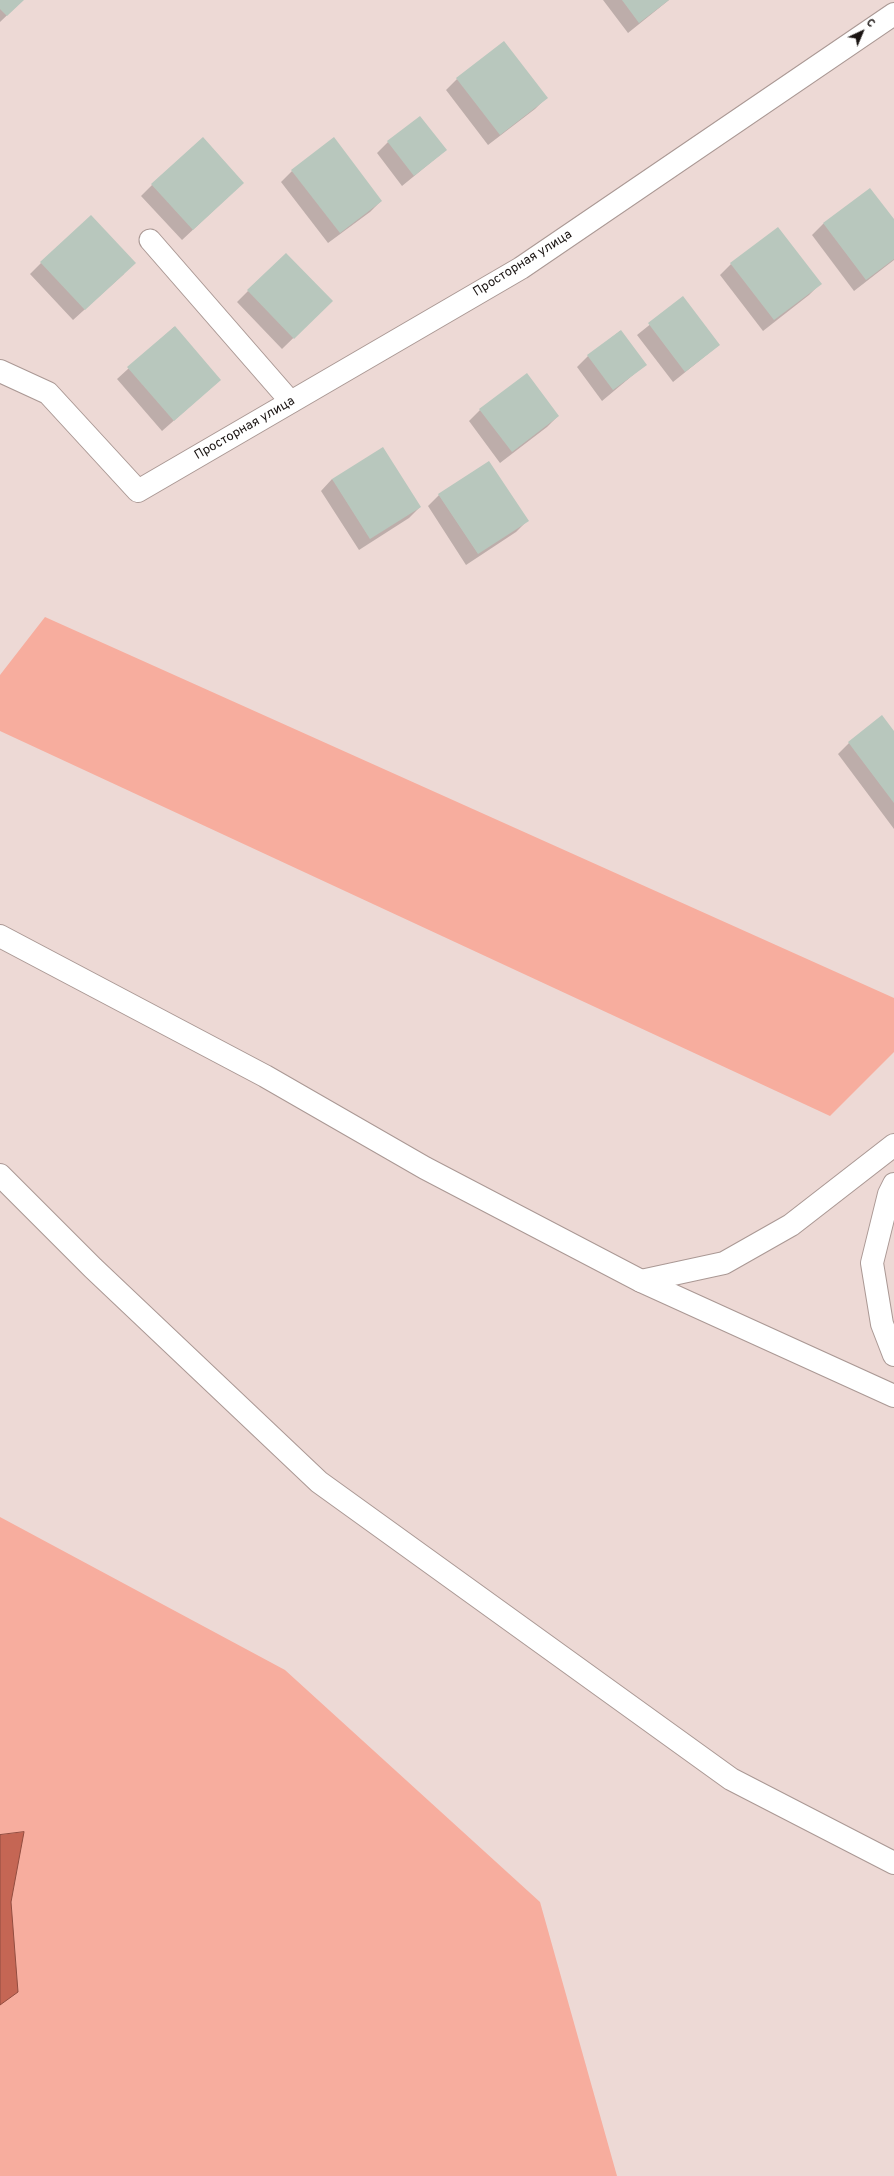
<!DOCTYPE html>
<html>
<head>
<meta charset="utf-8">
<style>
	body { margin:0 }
	#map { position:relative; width:894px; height:2176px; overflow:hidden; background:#edd9d5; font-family:Overpass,sans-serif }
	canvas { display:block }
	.north { position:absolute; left:842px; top:12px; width:40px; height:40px; -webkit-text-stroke:3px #fff; paint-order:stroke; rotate:44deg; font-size:11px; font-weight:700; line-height:16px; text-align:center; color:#1a1412 }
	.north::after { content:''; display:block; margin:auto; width:14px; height:18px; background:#1a1412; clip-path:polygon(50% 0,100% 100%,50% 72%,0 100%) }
</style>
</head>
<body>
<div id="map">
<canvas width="894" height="2176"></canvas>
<div class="north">С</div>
</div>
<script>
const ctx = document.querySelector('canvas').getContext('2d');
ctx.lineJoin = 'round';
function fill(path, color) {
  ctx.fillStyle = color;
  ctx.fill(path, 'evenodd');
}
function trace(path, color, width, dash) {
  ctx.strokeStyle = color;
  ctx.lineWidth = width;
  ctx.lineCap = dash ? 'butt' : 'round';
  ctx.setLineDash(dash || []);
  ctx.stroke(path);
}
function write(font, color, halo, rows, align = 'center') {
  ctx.font = font + ' Overpass,sans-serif';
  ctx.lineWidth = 4;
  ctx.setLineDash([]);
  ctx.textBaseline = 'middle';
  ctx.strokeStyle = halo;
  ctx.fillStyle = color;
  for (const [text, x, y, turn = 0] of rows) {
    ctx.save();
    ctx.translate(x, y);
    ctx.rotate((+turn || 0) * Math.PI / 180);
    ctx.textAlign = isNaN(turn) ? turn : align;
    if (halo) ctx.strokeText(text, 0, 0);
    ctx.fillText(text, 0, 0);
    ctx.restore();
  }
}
fill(new Path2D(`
	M 45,617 L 894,998 L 894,1052 L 830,1116 L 0,731 L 0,675 Z
	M 0,1517 L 285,1670 L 540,1902 L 617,2176 L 0,2176 Z`), '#f7ad9e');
const water = new Path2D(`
	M 24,1832 L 11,1902 L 18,1992 L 0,2005 L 0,1835 Z`);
fill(water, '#c56654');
trace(water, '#924d40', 1);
fill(new Path2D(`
	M 0,0 L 23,0 L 0,22 Z
	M 603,0 L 669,0 L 628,33 Z
	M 457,79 L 546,98 L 535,109 L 488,145 L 446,90 Z
	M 388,142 L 446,150 L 402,186 L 377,153 Z
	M 292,171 L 381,201 L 370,212 L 328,243 L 281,182 Z
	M 243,183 L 182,240 L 141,196 L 152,185 Z
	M 870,189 L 894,221 L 894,260 L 854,291 L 812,235 L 823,224 Z
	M 41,263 L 124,274 L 73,320 L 30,274 Z
	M 731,264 L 820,284 L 809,295 L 763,331 L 720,275 Z
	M 248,291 L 320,312 L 282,349 L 237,302 Z
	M 683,298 L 719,345 L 673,382 L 637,335 Z
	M 174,327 L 220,380 L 162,431 L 117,379 Z
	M 620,331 L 645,365 L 602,401 L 577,367 L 588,356 Z
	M 480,410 L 558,416 L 547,427 L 500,463 L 469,421 Z
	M 332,479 L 420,507 L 409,518 L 359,550 L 321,491 Z
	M 439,495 L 527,521 L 516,532 L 466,565 L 428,506 Z
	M 894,732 L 894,829 L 838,754 L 849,743 Z`), '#0003');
fill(new Path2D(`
	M 0,0 L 24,0 L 7,16 L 0,9 Z
	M 622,0 L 669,0 L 639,23 Z
	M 504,41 L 548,98 L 500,135 L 456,78 Z
	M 420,116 L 447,150 L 414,176 L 387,141 Z
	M 203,137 L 244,183 L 193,230 L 151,184 Z
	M 334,137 L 382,201 L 340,233 L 291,170 Z
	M 870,188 L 894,219 L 894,259 L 866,280 L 823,223 Z
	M 91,215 L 136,263 L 85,310 L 40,262 Z
	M 778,227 L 822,284 L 774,320 L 730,263 Z
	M 286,253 L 333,301 L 294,339 L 247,290 Z
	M 683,296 L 720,345 L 685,372 L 648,323 Z
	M 175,326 L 221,380 L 174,421 L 127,367 Z
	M 621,330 L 647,365 L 613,390 L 587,355 Z
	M 527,373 L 559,416 L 512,452 L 479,409 Z
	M 383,447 L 421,507 L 370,539 L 332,479 Z
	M 489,461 L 529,521 L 478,554 L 438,494 Z
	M 882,715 L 894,731 L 894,803 L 848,742 Z`), '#b8c7bd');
const lane = new Path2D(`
	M 150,240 L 291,402`);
const street = new Path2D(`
	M 0,371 L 48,393 L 138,491 L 521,268 L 894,14
	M 894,1184 L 889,1194 L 872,1263 L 882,1324 L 894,1355
	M 641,1281 L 724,1263 L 791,1225 L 894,1145`);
const secondary = new Path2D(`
	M 0,936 L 265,1076 L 425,1168 L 641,1281 L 894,1396
	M 0,1175 L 93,1268 L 319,1482 L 731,1779 L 894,1863`);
trace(lane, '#aa9894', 23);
trace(street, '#aa9894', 24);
trace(secondary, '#aa9894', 24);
trace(lane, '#fff', 21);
trace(street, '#fff', 22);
trace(secondary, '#fff', 22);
write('13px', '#1a1412', '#fff', [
	["Просторная улица",523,264,-32],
	["Просторная улица",245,429,-30]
]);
</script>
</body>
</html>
